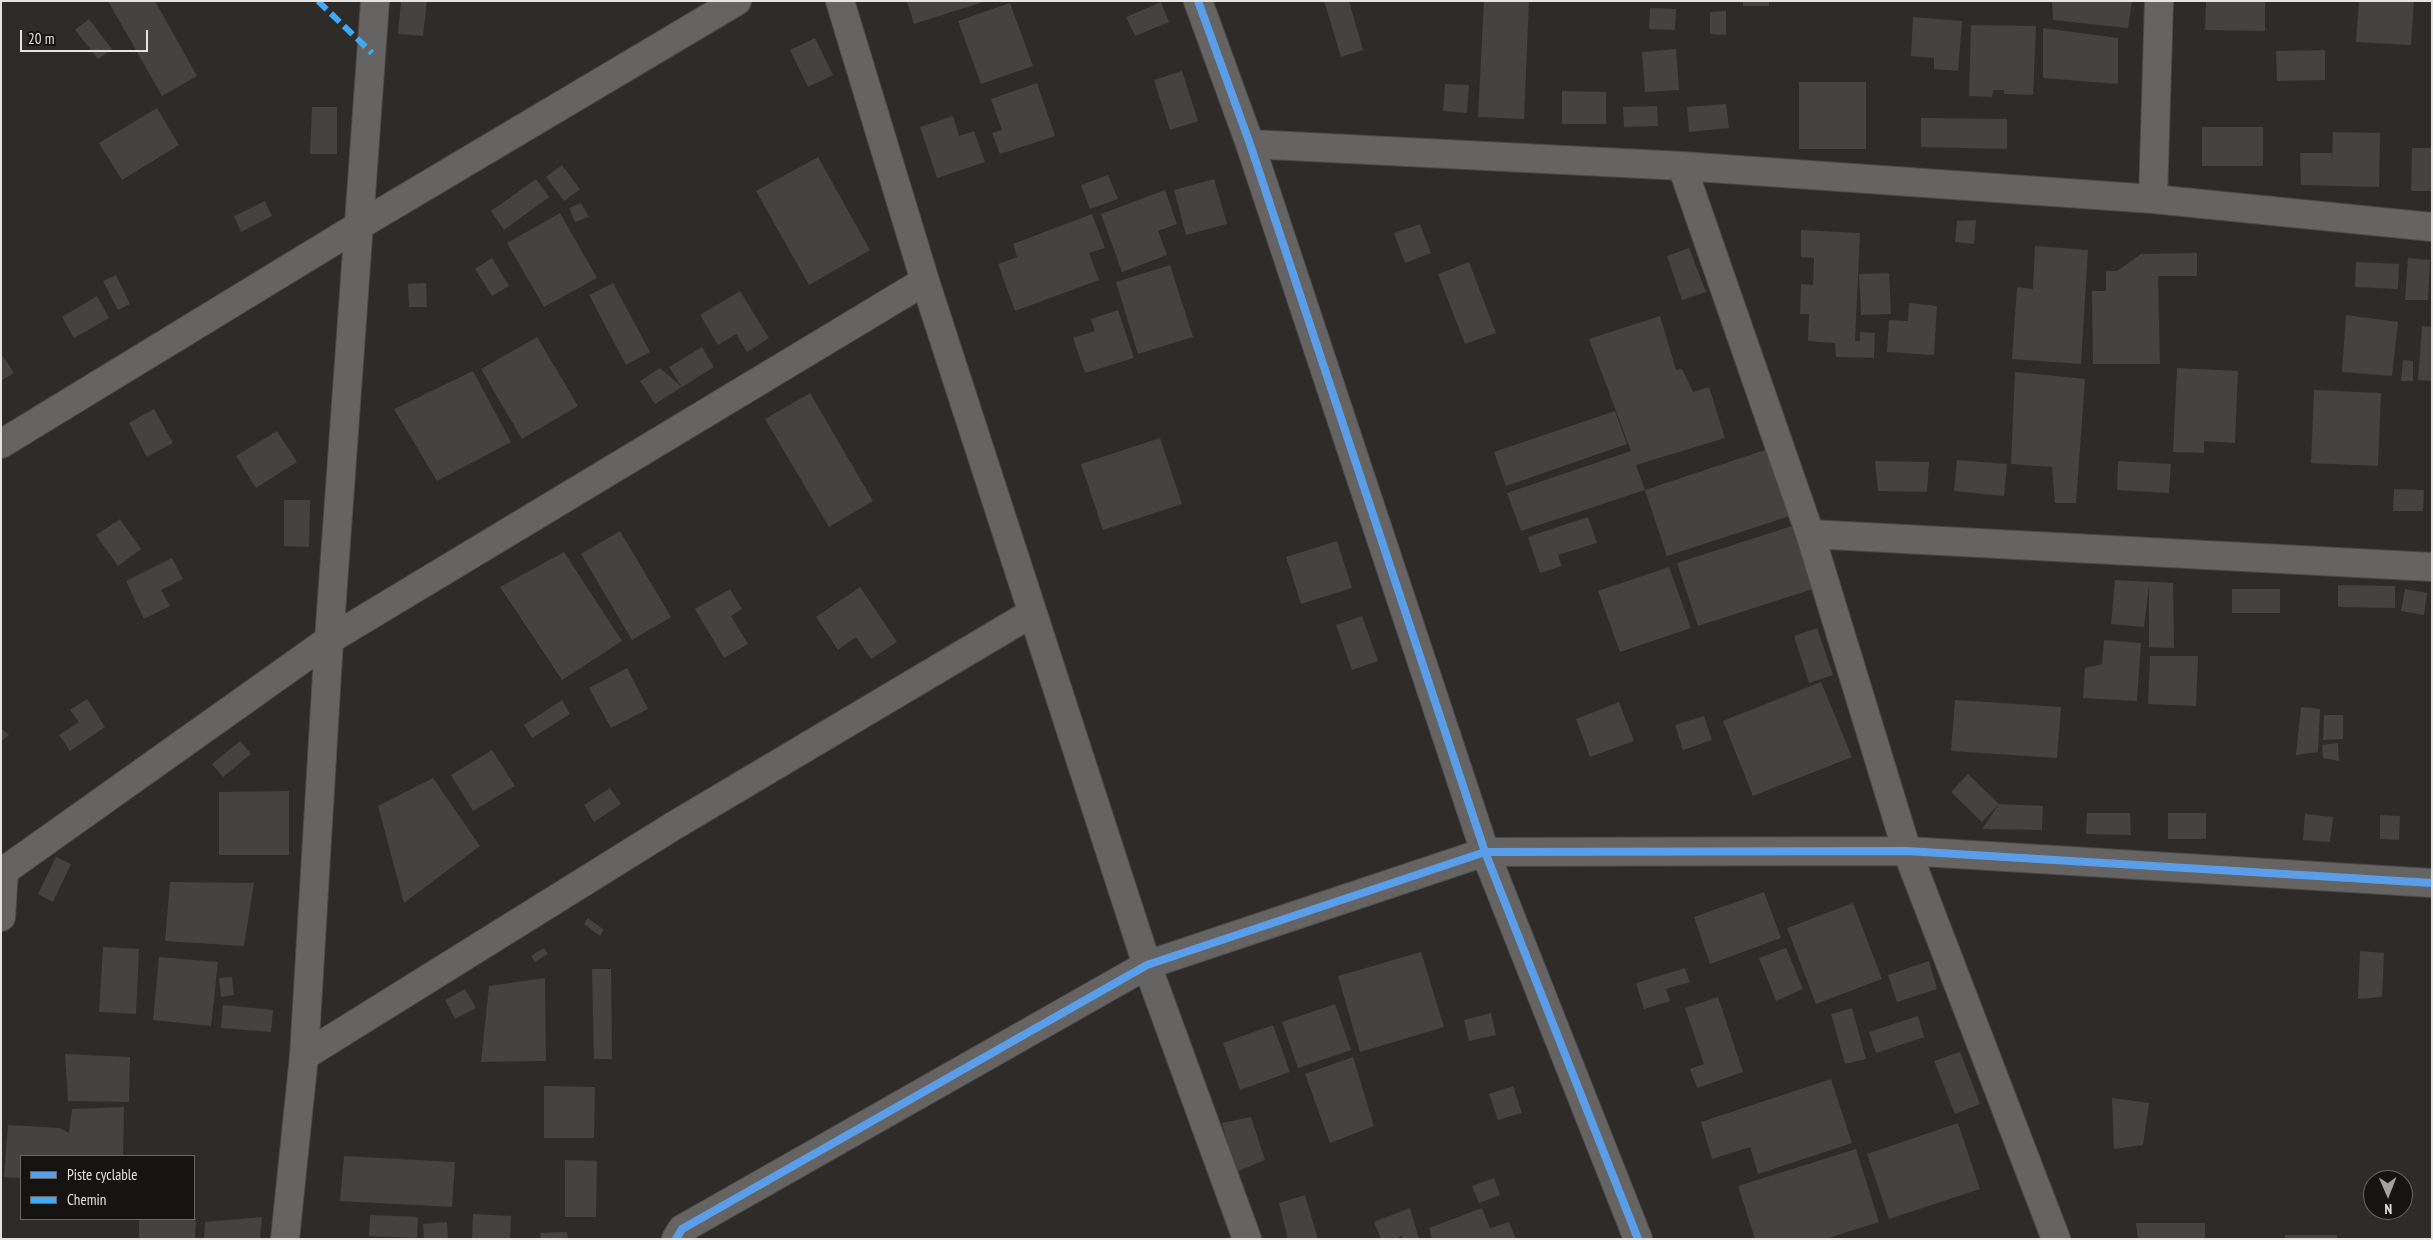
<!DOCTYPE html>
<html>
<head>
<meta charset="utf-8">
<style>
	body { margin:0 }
	#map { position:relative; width:2433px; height:1240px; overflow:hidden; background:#2e2b29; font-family:"PT Sans Narrow",sans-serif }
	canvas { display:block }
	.frame { position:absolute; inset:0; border:2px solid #e5e2df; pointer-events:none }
	.legend { position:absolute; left:20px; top:1155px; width:175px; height:65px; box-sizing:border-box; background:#161412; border:1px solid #696664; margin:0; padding:6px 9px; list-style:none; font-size:15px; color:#e5e2df }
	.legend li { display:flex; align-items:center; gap:10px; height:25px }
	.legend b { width:25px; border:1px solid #696664 }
	.north { position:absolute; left:2363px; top:1170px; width:50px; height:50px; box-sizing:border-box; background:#161412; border:1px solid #696664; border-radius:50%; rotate:179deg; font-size:14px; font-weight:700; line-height:20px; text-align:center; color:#e5e2df }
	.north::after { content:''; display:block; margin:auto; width:18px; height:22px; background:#a5a29f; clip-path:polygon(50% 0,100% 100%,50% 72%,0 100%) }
	.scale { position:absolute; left:20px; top:30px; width:128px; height:22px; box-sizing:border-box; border:2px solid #e5e2df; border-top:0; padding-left:6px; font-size:15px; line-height:18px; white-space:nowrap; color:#e5e2df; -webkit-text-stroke:4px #161412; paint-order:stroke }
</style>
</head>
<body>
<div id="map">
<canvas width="2433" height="1240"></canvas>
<div class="frame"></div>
<ul class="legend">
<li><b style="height:6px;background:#5a9eea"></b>Piste cyclable</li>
<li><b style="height:6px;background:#3fa9f5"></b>Chemin</li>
</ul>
<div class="north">N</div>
<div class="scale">20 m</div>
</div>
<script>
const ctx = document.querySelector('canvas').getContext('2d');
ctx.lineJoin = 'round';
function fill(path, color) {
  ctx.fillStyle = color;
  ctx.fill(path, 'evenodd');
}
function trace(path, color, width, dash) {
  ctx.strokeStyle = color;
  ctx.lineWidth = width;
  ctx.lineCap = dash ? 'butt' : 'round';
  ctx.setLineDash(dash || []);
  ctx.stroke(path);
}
fill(new Path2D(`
	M 108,1 L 155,1 L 197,76 L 162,96 Z
	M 401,1 L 427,1 L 423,36 L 398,34 Z
	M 907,1 L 982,1 L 983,2 L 914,24 Z
	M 1324,1 L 1349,1 L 1363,50 L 1341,57 Z
	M 1484,1 L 1529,1 L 1524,119 L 1478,117 Z
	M 1743,1 L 1769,1 L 1769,6 L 1743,6 Z
	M 2052,1 L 2132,1 L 2128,28 L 2053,20 Z
	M 2206,1 L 2265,1 L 2265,31 L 2205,30 Z
	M 2359,1 L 2414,1 L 2411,45 L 2356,42 Z
	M 1161,2 L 1169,22 L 1135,36 L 1126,17 Z
	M 1010,3 L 1033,66 L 981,84 L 958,21 Z
	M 1650,8 L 1676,9 L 1675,30 L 1649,29 Z
	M 1726,11 L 1726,35 L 1710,34 L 1710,12 Z
	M 1913,17 L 1962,21 L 1958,71 L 1934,69 L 1934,58 L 1911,56 Z
	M 89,19 L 112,49 L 98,59 L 75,30 Z
	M 1971,25 L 2036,26 L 2033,95 L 2004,94 L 2004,90 L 1993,90 L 1992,97 L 1969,96 Z
	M 2043,28 L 2118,38 L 2118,84 L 2043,78 Z
	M 815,38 L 833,75 L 808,87 L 790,50 Z
	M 1676,49 L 1679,90 L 1645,92 L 1642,52 Z
	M 2325,50 L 2325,80 L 2277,81 L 2276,51 Z
	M 1182,71 L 1198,121 L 1170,130 L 1154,80 Z
	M 1799,82 L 1866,82 L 1866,149 L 1799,149 Z
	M 1037,83 L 1055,136 L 1000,154 L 992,133 L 1002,130 L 991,99 Z
	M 1445,84 L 1469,85 L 1467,113 L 1443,111 Z
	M 1562,91 L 1606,92 L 1606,124 L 1562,124 Z
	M 1726,104 L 1729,128 L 1689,132 L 1687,107 Z
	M 1657,106 L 1658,126 L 1624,127 L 1623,107 Z
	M 312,107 L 337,107 L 337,154 L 310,154 Z
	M 157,108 L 179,145 L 122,180 L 99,143 Z
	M 953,116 L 959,136 L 974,131 L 985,162 L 937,178 L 920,127 Z
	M 1921,118 L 2007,119 L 2007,149 L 1921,147 Z
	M 2202,127 L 2263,127 L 2263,166 L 2202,166 Z
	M 2333,132 L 2380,133 L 2379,187 L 2301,185 L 2300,153 L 2332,153 L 2332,166 Z
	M 2412,148 L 2432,148 L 2432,191 L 2411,191 Z
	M 818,157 L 870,250 L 809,285 L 756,191 Z
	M 562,165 L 580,189 L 564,201 L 546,177 Z
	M 1108,175 L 1118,199 L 1090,209 L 1081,185 Z
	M 536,179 L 549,197 L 504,230 L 491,211 Z
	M 1214,179 L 1227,224 L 1186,235 L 1174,190 Z
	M 1165,190 L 1177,224 L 1158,231 L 1167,255 L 1122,272 L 1101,214 Z
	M 265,201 L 272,216 L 241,232 L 234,216 Z
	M 581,203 L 589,217 L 575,222 L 569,208 Z
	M 560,213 L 597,278 L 544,307 L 507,243 Z
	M 1092,214 L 1105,248 L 1089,253 L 1099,280 L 1015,311 L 998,264 L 1017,257 L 1013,244 Z
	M 1976,220 L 1974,244 L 1955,242 L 1957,221 Z
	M 1420,224 L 1431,253 L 1405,263 L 1394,233 Z
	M 1801,230 L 1860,233 L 1855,341 L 1860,341 L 1860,332 L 1875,333 L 1874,358 L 1836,357 L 1835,343 L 1808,341 L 1809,314 L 1800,314 L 1801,284 L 1813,285 L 1814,258 L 1801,257 Z
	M 2035,246 L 2088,250 L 2081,364 L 2012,359 L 2017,287 L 2033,289 Z
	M 1689,248 L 1706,292 L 1682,300 L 1667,256 Z
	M 2197,253 L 2197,276 L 2158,276 L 2160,364 L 2093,364 L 2092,291 L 2106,291 L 2106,271 L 2117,271 L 2141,254 Z
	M 492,258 L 509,286 L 492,296 L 475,269 Z
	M 2408,258 L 2430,260 L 2428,300 L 2405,300 Z
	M 1469,262 L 1496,333 L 1465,344 L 1438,274 Z
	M 2356,262 L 2399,264 L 2398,289 L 2355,287 Z
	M 1170,265 L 1193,337 L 1138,354 L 1116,282 Z
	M 1889,273 L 1891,314 L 1861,315 L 1859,274 Z
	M 116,275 L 130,304 L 118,310 L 103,281 Z
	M 426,283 L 427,307 L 409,307 L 408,284 Z
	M 613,283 L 650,352 L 626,365 L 589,295 Z
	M 740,291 L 769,338 L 747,352 L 736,334 L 718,345 L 700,315 Z
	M 97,296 L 109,318 L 74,338 L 62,317 Z
	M 1909,303 L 1937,306 L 1934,355 L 1887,352 L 1889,320 L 1908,321 Z
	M 1118,310 L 1134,358 L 1085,373 L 1073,338 L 1095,331 L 1091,319 Z
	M 2346,315 L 2398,322 L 2392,376 L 2342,372 Z
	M 1660,316 L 1676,370 L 1682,369 L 1693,392 L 1709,387 L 1725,438 L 1636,465 L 1645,490 L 1521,531 L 1507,493 L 1631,451 L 1589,339 Z
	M 2422,326 L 2432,327 L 2432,381 L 2418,380 Z
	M 537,337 L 578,406 L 522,439 L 481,369 Z
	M 702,347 L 714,367 L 682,387 L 669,367 Z
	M 3,356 L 14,373 L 1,381 L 1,357 Z
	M 2403,360 L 2413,361 L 2413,381 L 2401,381 Z
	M 660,368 L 682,387 L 655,404 L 640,381 Z
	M 2177,368 L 2238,371 L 2235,443 L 2204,441 L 2204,453 L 2173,452 Z
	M 473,371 L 511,442 L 437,481 L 394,409 Z
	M 2015,372 L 2085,379 L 2076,503 L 2055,503 L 2052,467 L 2011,464 Z
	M 2314,390 L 2381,393 L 2378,466 L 2311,463 Z
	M 810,393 L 873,501 L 829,527 L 765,419 Z
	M 154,409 L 173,443 L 147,457 L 129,423 Z
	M 1615,411 L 1627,444 L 1506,486 L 1494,452 Z
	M 277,431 L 297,462 L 256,488 L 236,456 Z
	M 1160,438 L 1182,504 L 1103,530 L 1081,464 Z
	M 1771,448 L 1793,515 L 1667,556 L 1645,490 Z
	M 1957,460 L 2007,464 L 2004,496 L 1954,491 Z
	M 1875,461 L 1929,462 L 1927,492 L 1878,491 Z
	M 2118,461 L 2171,464 L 2169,493 L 2117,490 Z
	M 2394,489 L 2424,490 L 2423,511 L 2393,511 Z
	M 284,500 L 310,500 L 309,547 L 284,546 Z
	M 1588,517 L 1597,543 L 1558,555 L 1562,566 L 1540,573 L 1528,537 Z
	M 120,519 L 141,549 L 118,566 L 96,535 Z
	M 1795,525 L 1816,588 L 1698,626 L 1677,563 Z
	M 620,531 L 671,617 L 632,640 L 581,554 Z
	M 1337,541 L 1352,588 L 1301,604 L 1286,557 Z
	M 564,552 L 622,641 L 562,680 L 500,587 Z
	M 172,558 L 183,579 L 161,590 L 170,606 L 144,619 L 126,581 Z
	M 1669,567 L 1691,628 L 1620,652 L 1598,591 Z
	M 2115,580 L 2173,583 L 2174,648 L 2149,647 L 2149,585 L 2144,627 L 2111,624 Z
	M 2338,585 L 2395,586 L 2395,608 L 2338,607 Z
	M 860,587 L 897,642 L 871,659 L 856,637 L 838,650 L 816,617 Z
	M 730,589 L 742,609 L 731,616 L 748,644 L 724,658 L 695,609 Z
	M 2232,589 L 2280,589 L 2280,613 L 2232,613 Z
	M 2405,589 L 2427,593 L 2424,615 L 2401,611 Z
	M 1362,616 L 1378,661 L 1352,670 L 1336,625 Z
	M 1817,628 L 1833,675 L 1809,683 L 1794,636 Z
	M 2104,640 L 2141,643 L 2137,701 L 2083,698 L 2085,668 L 2102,664 Z
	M 2150,656 L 2198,656 L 2196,706 L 2148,704 Z
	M 627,668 L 648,709 L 611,728 L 589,688 Z
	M 1821,682 L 1852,757 L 1753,796 L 1723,721 Z
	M 87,699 L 105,727 L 70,751 L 59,735 L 79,722 L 70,710 Z
	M 562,700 L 570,714 L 532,738 L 524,725 Z
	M 1955,700 L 2061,707 L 2057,758 L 1951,751 Z
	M 1619,702 L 1634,741 L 1590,757 L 1576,719 Z
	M 2301,707 L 2320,709 L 2318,752 L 2296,755 Z
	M 2324,715 L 2343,715 L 2343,739 L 2323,740 Z
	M 1704,716 L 1712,740 L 1683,750 L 1675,725 Z
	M 1,728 L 9,735 L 1,742 Z
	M 240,741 L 251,754 L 223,777 L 212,764 Z
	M 2338,743 L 2339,761 L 2323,758 L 2322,745 Z
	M 492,750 L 515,786 L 473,811 L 451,775 Z
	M 1968,774 L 1999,804 L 1982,822 L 1951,792 Z
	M 433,778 L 480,846 L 404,903 L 378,806 Z
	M 610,788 L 621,804 L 594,822 L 584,805 Z
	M 289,791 L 289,855 L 219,855 L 219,792 Z
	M 1999,804 L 2043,806 L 2042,830 L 1982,829 Z
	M 2087,813 L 2130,813 L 2131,835 L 2086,834 Z
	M 2168,813 L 2206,813 L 2206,839 L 2168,839 Z
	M 2305,814 L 2333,817 L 2330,842 L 2303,840 Z
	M 2380,815 L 2400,816 L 2399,840 L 2380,839 Z
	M 56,857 L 71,864 L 53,902 L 38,894 Z
	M 170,882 L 254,883 L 244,946 L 165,941 Z
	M 1764,892 L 1781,938 L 1710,964 L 1694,917 Z
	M 1853,903 L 1882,979 L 1816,1004 L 1787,928 Z
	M 588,918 L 604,930 L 600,936 L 584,924 Z
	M 103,947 L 139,949 L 136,1014 L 99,1012 Z
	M 544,948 L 548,954 L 535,962 L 531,956 Z
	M 1786,948 L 1803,989 L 1776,1001 L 1759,958 Z
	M 2360,951 L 2384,953 L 2382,997 L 2358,999 Z
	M 1421,952 L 1444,1027 L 1360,1052 L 1338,976 Z
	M 159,957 L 218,962 L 211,1026 L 153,1020 Z
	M 1929,961 L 1937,989 L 1897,1002 L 1888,975 Z
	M 1685,968 L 1690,982 L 1666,989 L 1670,1001 L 1644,1009 L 1636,983 Z
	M 592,969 L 611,969 L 612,1059 L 594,1059 Z
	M 232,977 L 234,995 L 221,997 L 219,978 Z
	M 545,978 L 546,1061 L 481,1062 L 489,986 Z
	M 465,989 L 476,1008 L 455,1019 L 445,1000 Z
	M 1718,997 L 1743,1072 L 1697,1088 L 1690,1069 L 1704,1064 L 1685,1008 Z
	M 1335,1004 L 1351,1050 L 1298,1068 L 1282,1022 Z
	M 223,1005 L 273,1010 L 271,1032 L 221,1028 Z
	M 1852,1008 L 1866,1059 L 1845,1064 L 1831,1014 Z
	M 1491,1013 L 1496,1035 L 1469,1041 L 1464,1020 Z
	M 1918,1016 L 1924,1037 L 1876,1053 L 1869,1032 Z
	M 1273,1025 L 1290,1072 L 1240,1090 L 1223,1043 Z
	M 1960,1052 L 1980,1104 L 1955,1114 L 1934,1061 Z
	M 65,1054 L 130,1057 L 129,1102 L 68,1101 Z
	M 1353,1057 L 1374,1126 L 1330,1143 L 1305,1074 Z
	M 1831,1079 L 1852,1143 L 1758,1174 L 1750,1147 L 1712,1159 L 1701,1122 Z
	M 544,1086 L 595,1087 L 594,1138 L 544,1138 Z
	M 1513,1086 L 1522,1113 L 1498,1120 L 1489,1094 Z
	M 2112,1098 L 2149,1103 L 2143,1145 L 2114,1149 Z
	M 124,1107 L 123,1156 L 21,1156 L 21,1178 L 4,1177 L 8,1125 L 60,1128 L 69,1133 L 72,1109 Z
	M 1251,1117 L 1265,1160 L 1236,1172 L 1222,1123 Z
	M 1958,1123 L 1980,1189 L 1889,1219 L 1867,1154 Z
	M 1856,1149 L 1879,1222 L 1825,1239 L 1755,1239 L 1738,1186 Z
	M 344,1156 L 455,1162 L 452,1207 L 340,1201 Z
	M 565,1160 L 597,1161 L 596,1217 L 565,1217 Z
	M 1494,1178 L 1500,1195 L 1479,1203 L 1472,1186 Z
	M 1305,1195 L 1318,1239 L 1288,1239 L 1279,1203 Z
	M 1410,1208 L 1419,1239 L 1403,1239 L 1402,1236 L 1395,1239 L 1381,1239 L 1374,1222 Z
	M 1482,1208 L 1490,1228 L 1509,1222 L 1516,1239 L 1432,1239 L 1429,1228 Z
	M 473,1214 L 511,1216 L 510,1239 L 472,1239 Z
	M 370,1215 L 418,1217 L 417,1238 L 369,1236 Z
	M 262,1217 L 260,1239 L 204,1239 L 205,1222 Z
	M 196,1218 L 195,1239 L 139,1239 L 139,1219 Z
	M 447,1222 L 448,1239 L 424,1239 L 423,1224 Z
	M 2136,1223 L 2205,1223 L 2205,1239 L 2138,1239 Z
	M 567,1232 L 568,1239 L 541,1239 L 540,1233 Z
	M 2285,1235 L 2337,1235 L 2337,1239 L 2285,1239 Z`), '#454242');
const street = new Path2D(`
	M 840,1 L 925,281 L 1147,965 L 1247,1239
	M 1198,1 L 1250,144 L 1485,852 L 1638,1239
	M 1250,144 L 1682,166 L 2153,199 L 2432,227
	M 1682,166 L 1810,534 L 1907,851 L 2056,1239
	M 2153,199 L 2159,1
	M 1,444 L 360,225 L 737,1
	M 1810,534 L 2432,567
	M 1,873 L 329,640 L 925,281
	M 1,917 L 4,871
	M 304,1056 L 675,825 L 1032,613
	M 285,1239 L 304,1056 L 329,640 L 375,1
	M 676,1239 L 682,1229 L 1147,965 L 1485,852 L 1907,851 L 2432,883`);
trace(street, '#4b4948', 30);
trace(street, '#666463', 28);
trace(new Path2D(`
	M 318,1 L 372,53`), '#3fa9f5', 6, [12, 6]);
trace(new Path2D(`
	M 1198,1 L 1250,144 L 1485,852 L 1638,1239
	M 676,1239 L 682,1229 L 1147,965 L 1485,852 L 1907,851 L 2432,883`), '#5a9eea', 8);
</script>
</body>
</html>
